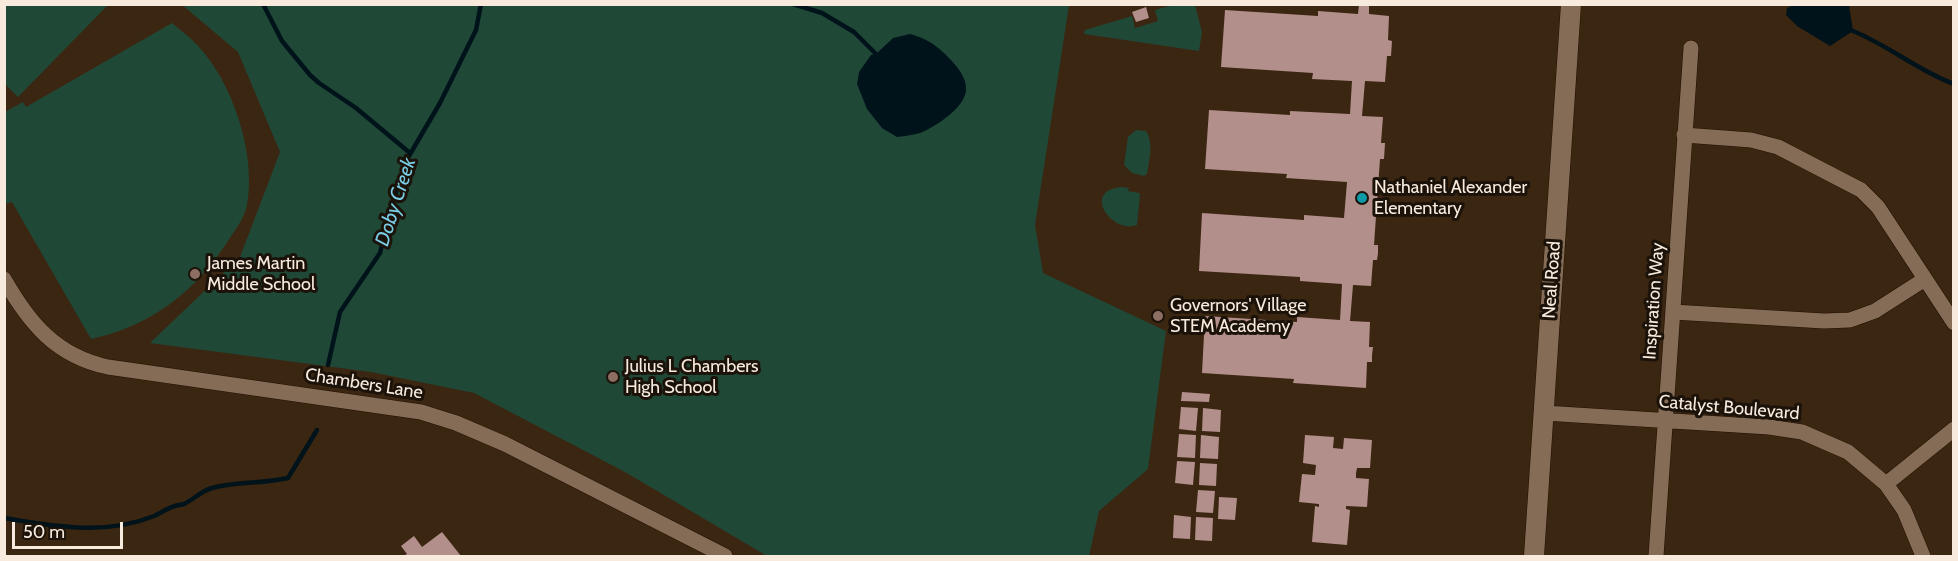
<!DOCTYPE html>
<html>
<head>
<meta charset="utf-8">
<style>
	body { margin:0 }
	#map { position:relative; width:1958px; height:561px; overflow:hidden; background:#3b2612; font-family:Cabin,sans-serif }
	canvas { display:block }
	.frame { position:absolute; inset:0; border:6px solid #f8ebde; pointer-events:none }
	.scale { position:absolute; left:12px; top:522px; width:111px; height:27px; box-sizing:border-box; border:3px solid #f8ebde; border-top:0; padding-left:8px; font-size:18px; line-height:21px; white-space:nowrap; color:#f8ebde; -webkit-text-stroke:4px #1b1209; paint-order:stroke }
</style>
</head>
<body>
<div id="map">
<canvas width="1958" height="561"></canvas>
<div class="frame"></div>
<div class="scale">50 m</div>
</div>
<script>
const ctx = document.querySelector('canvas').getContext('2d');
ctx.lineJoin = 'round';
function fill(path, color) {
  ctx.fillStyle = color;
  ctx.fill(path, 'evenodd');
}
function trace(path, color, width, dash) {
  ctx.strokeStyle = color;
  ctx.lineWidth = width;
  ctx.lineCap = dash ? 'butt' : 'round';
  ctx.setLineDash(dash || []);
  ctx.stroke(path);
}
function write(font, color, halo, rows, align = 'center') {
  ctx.font = font + ' Cabin,sans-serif';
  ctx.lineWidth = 6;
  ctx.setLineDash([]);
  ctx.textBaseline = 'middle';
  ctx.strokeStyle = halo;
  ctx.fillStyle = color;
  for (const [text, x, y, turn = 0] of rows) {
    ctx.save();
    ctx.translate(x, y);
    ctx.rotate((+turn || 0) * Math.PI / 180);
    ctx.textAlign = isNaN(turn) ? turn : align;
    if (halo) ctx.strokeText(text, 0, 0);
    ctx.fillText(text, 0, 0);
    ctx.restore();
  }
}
fill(new Path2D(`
	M 181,4 L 1069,5 L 1035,225 L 1043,273 L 1166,331 L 1148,469 L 1099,511 L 1089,556 L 767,556 L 625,472 L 474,393 L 371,372 L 150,343 L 240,257 L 280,152 L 238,52 Z
	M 4,5 L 5,4 L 108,5 L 18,97 L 5,84 Z
	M 1173,5 L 1195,5 L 1202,32 L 1199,51 L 1084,34 L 1085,30 L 1132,16 L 1135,28 L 1158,21 L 1155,10 Z
	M 172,23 C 184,33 196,42 205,54 C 235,91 256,157 247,205 C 245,217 235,230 228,241 C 195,292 151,326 91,339 L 12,202 L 5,204 L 5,112 L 23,102 L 26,107 Z
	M 1136,130 L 1146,131 C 1154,143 1149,161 1147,174 L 1144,176 L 1132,173 L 1124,165 L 1128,137 Z
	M 1123,187 L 1129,188 L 1128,191 L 1139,193 L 1140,195 L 1137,225 C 1112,235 1080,189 1123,187 Z`), '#204837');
fill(new Path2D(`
	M 1794,5 L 1849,5 L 1853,31 L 1830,46 L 1797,26 L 1786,15 L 1787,8 Z
	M 910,34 C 926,38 938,46 949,58 C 957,66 967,78 966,90 C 965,108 935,127 920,133 C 913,135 904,136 897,137 L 882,128 L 867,109 L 857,84 L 859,72 L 871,55 L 876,54 L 893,38 Z`), '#00131a');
trace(new Path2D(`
	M 263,4 L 282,41 L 310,75 L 319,83 L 356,108 L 410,153
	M 793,4 L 822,13 L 854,32 L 878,56
	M 1848,29 C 1886,43 1916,70 1954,84
	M 328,365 L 340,312 L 380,253 L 391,208 L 406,161 L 440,103 L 476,30 L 481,4
	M 4,518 C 54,526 105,536 154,516 C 161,513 167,508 175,506 C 177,505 181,505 184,504 C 193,500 201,491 212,488 C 237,481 263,484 288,478 L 317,430`), '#00131a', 4.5);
fill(new Path2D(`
	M 1359,4 L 1369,4 L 1369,14 L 1389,16 L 1388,40 L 1392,41 L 1391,56 L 1387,56 L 1385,82 L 1365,81 L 1362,116 L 1383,117 L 1381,143 L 1385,143 L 1384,159 L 1380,159 L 1374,245 L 1378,245 L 1378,253 L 1377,260 L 1373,260 L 1371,286 L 1353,285 L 1350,321 L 1370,322 L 1369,347 L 1373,347 L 1372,355 L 1372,362 L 1367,362 L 1366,388 L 1293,383 L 1294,379 L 1202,373 L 1205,316 L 1297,322 L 1297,317 L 1340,320 L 1342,284 L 1300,281 L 1300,277 L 1199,271 L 1202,213 L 1304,220 L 1304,215 L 1344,218 L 1347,182 L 1286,178 L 1287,174 L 1205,169 L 1209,110 L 1290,115 L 1290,111 L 1350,114 L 1352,81 L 1312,79 L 1313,73 L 1221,67 L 1225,10 L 1318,16 L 1318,11 L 1358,14 Z
	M 1146,7 L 1149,18 L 1136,22 L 1132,12 Z
	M 1182,392 L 1210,394 L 1209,402 L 1181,401 Z
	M 1181,407 L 1198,408 L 1196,431 L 1179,429 Z
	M 1203,408 L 1221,410 L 1220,432 L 1202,431 Z
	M 1179,434 L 1196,435 L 1195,458 L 1177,457 Z
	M 1201,435 L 1219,437 L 1218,459 L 1200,458 Z
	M 1305,435 L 1334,437 L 1333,448 L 1343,449 L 1344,438 L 1372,440 L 1370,468 L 1357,468 L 1356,473 L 1356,478 L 1369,479 L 1367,507 L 1346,506 L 1346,509 L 1350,510 L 1347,545 L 1312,542 L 1315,506 L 1319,507 L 1319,504 L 1299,502 L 1302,474 L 1315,475 L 1316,465 L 1303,463 Z
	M 1177,461 L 1195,462 L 1193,485 L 1175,483 Z
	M 1200,463 L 1217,464 L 1216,486 L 1199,485 Z
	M 1198,490 L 1215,491 L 1213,513 L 1196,512 Z
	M 1219,497 L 1237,498 L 1235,520 L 1218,519 Z
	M 1174,515 L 1191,517 L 1190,539 L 1173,538 Z
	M 1196,517 L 1213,518 L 1212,541 L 1195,540 Z
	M 442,532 L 461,556 L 403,556 L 407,554 L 401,546 L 414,536 L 422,547 Z`), '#b38f8b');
const minor = new Path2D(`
	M 1684,135 L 1751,140 L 1778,147 L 1861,190 L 1878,207 L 1954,323
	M 4,279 C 29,323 56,356 108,367 L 421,412 L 456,423 L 505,444 L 725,556
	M 1673,312 L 1824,321 L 1850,320 L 1875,311 L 1925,279
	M 1544,413 L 1769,427 L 1802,432 L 1848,452 L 1886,484 L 1904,510 L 1923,556
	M 1886,484 L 1954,429
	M 1656,556 L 1691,48`);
const tertiary = new Path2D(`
	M 1534,556 L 1571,4`);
trace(minor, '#210f00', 16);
trace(tertiary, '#210f00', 21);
trace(minor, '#846c56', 15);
trace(tertiary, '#846c56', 20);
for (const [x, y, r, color] of [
	[1362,198,6,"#0f9aa8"],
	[195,274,6,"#8d6e63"],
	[1158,316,6,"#8d6e63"],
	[613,377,6,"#8d6e63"]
]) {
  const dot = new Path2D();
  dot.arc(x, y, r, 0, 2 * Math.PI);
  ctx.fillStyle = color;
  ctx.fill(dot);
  trace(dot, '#1b1209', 2);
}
write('18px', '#f8ebde', '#1b1209', [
	["Nathaniel Alexander",1374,188],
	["Elementary",1374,209],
	["James Martin",207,264],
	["Middle School",207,285],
	["Governors' Village",1170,306],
	["STEM Academy",1170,327],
	["Julius L Chambers",625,367],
	["High School",625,388]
], 'left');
write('18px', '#f8ebde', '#1b1209', [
	["Neal Road",1552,280,-86],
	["Inspiration Way",1654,301,-86],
	["Chambers Lane",364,384,9],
	["Catalyst Boulevard",1729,408,5]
]);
write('italic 20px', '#79cee6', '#1b1209', [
	["Doby Creek",396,202,-72]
]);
</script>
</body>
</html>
